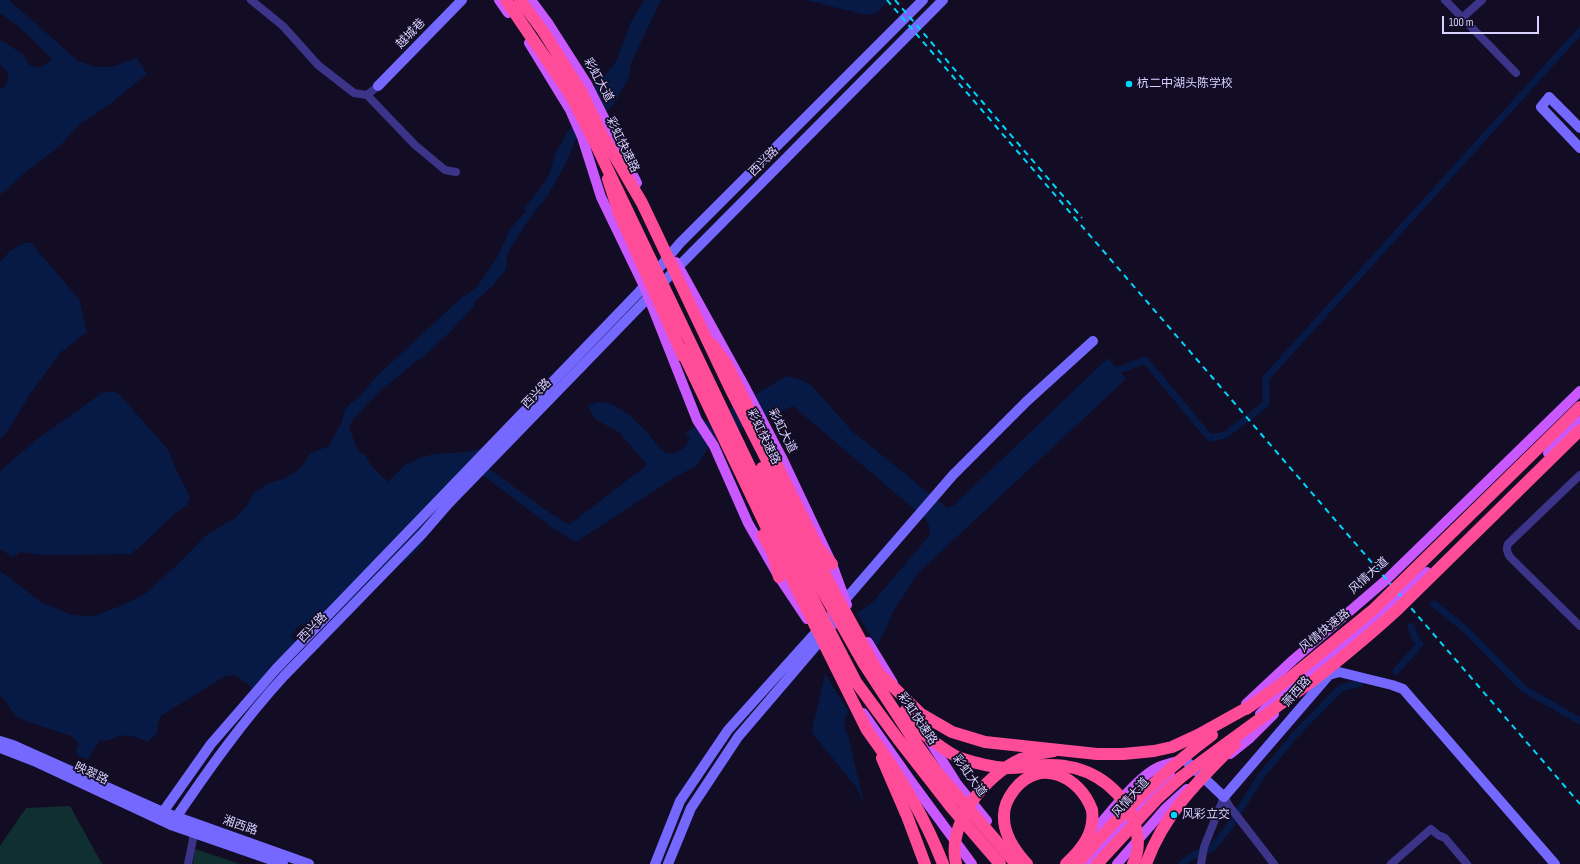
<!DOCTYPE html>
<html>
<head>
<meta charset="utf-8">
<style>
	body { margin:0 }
	#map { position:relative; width:1580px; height:864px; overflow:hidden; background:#120d25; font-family:"Sofia Sans Condensed",sans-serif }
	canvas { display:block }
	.scale { position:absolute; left:1442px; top:16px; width:97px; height:18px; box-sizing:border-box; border:2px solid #d9d1ff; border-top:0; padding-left:5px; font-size:12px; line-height:14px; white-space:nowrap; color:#d9d1ff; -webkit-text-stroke:3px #120d25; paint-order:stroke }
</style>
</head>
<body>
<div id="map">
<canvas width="1580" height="864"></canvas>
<div class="scale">100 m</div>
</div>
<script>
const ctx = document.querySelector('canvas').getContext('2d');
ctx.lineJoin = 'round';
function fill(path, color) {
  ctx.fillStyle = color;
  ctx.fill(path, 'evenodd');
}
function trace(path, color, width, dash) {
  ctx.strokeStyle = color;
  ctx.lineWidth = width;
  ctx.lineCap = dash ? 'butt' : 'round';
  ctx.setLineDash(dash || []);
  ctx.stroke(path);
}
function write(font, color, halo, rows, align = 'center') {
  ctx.font = font + ' "Sofia Sans Condensed","Noto Sans SC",sans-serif';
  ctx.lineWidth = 3.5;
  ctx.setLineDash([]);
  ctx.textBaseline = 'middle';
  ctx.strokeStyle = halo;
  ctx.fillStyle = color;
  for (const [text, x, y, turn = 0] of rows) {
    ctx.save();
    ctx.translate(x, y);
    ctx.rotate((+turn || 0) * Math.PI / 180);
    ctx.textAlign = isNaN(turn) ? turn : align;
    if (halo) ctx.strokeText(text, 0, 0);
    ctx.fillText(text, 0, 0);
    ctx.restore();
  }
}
fill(new Path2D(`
	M 70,806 L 102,864 L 0,864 L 0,846 L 26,808 Z
	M 195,849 L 240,864 L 193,864 Z`), '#0f2f30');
fill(new Path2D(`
	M 0,0 L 9,0 L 78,61 L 96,67 L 111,67 L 137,58 L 147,74 L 111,103 L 80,124 L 60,146 L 28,170 L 0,195 L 0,89 C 7,87 8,81 8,74 L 0,64 L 0,40 L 23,54 L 30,66 L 40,68 L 52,59 L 22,29 L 0,13 Z
	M 644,0 L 661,0 L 631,63 L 629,77 L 614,104 L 575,141 L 566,163 L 548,195 L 527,222 L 509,251 L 506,261 L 506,269 L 493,286 L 476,300 L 473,307 L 450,332 L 423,357 L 417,361 L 380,391 L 353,419 L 349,427 L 358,451 L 365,455 L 373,468 L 388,482 L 405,465 L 420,458 L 433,454 L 467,452 L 484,448 L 487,467 L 547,511 L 569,525 L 647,465 L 620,433 L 595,419 L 588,406 C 593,404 599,401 603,402 C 621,405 639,423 650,436 C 655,442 659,449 665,452 C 675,457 686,448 690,439 L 685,434 L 696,426 L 743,403 L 751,397 L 787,376 L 802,380 L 812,386 L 852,431 L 947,508 L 953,506 L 1108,358 L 1126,379 L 918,573 L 894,610 L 845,718 C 844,725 845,729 848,735 L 865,807 L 856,787 L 813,734 L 812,730 L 825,675 L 849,619 L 873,602 L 928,537 L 930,530 L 927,520 L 793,406 L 720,438 L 709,446 L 696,466 L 677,476 L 576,542 L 554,529 L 479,472 C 460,482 438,491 425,508 L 428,533 L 425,540 L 419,548 L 405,561 L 391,570 L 331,628 L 321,624 L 311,628 L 305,624 L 298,626 L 291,637 L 300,647 L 301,653 L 298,657 L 289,657 L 267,681 L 270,687 L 264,697 L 235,675 L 225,676 L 161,716 L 157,725 L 158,732 L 148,742 C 139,738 126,733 116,737 C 108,740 109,741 100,740 L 88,759 L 78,756 L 76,751 L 79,744 L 71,736 L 29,722 L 16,716 L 0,694 L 0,571 L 41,602 L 72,615 L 94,616 L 123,605 L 145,594 L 180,562 L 205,536 L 237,517 L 248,504 L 253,494 L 268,483 L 284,479 L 302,467 L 310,454 L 318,450 L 328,447 L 342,422 L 344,411 L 351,403 L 358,398 L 378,375 L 461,298 L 477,287 L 498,256 L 510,229 L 526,211 L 524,208 L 536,194 L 549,175 L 555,154 L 597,81 L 607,73 L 617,60 L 631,22 Z
	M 806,0 L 889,0 L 876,13 L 866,15 Z
	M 24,243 L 31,243 L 79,299 L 87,332 L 60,353 L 30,394 L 11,426 L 0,440 L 0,262 L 10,251 Z
	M 114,391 L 120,395 L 169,451 L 173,463 L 190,497 L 187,505 L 172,516 L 140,547 L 130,554 L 42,555 L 20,552 L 13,557 L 0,549 L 0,471 L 36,440 L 102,393 Z`), '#061a45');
fill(new Path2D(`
	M 856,612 L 879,649 L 850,714 L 824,672 L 848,618 Z`), '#120d25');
trace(new Path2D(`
	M 1111,373 L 1145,360 L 1210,438 L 1225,435 L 1266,404 L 1266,378 L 1580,31
	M 1434,604 L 1465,629 L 1524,689 L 1580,721
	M 1396,671 L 1420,644 L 1415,638 L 1411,626
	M 1182,864 L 1192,856 L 1212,848 L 1227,830 L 1262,775 L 1294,736 L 1333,696 L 1341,688 L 1360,683`), '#061a45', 7);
trace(new Path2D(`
	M 251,0 L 283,26 L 318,65 L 354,93 L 367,95 L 378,86
	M 1445,0 L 1516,73
	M 1462,18 L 1482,0
	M 367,95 L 415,145 L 445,170 L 456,172
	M 1580,475 L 1508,544 C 1506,549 1507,552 1510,557 L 1580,626
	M 188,864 L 195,829
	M 1201,864 L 1204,847 L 1224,797 L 1230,807 L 1274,864
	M 1391,864 L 1431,829 L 1438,835 L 1445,838 L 1467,864`), '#3c3488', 8);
trace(new Path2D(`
	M 378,86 L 462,0
	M 1580,128 L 1549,97 L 1541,107 L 1580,148
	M 0,741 L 13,745 L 163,812 L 309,864
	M 0,748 L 34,761 L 171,825 L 283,864
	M 1185,760 L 1224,797 L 1329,675 L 1339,672 L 1392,685 L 1403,689 L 1555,864
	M 158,819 L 211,744 L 276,669 L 639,292 L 680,243 L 923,0
	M 171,825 C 206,773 242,722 284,676 L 423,533 L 449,503 L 678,267 L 943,0
	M 655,864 L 680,801 L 728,730 L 844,601 L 953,475 L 1027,401 L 1093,341
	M 668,864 L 691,808 L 738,737 L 820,641 L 842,613`), '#7468ff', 10);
trace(new Path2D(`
	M 499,0 L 508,13
	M 531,0 L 548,23 L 587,84 L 637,183
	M 529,43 L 570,110 L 582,137 L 601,197 L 644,286 L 697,420 L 714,446 L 748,523 L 779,577 L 807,619
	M 676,262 L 746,389 L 782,458 L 832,564 L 847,605
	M 1548,453 L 1580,421
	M 868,642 L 893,683
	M 1320,669 L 1355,635 L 1427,572
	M 1246,704 L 1293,660 L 1386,580 L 1580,391
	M 863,713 L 913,784 L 972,864
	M 1260,714 L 1276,698 L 1324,659
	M 928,738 L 957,784 L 987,821
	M 1230,754 L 1250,738 L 1274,714
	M 1088,838 C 1106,818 1131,784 1153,770 C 1161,765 1170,763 1179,761
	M 1090,864 L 1145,802 L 1170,775
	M 1117,864 L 1165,809 L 1187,789`), '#ca58ff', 10);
trace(new Path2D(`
	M 608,179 L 619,213
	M 712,344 L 726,363 L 817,546 L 832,564
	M 763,535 L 773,554 L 779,577
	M 882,758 L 907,816 L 925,864
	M 1021,759 L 1042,753 L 1054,751
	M 1027,864 C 1015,851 1003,834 1004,815 C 1004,806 1008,798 1014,790 C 1039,757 1080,776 1092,810
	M 1097,864 L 1158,798 L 1180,778`), '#ff4c98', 12);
trace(new Path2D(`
	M 887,0 L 1580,804
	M 895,0 L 1082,218`), '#00d5fc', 2, [6, 5]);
trace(new Path2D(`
	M 506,0 L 570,94 L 597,147 L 812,597 L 856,682 L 898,739 L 951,807 L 1000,864
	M 520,0 L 543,31 L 582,93 L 606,143
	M 603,136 L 642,203 L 730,388 L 832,588 L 878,672 L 921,714 L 952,732 L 985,742 L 1097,754 L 1123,754 L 1154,751 L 1172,747 L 1198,735 L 1252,705
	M 619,213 L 683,356
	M 681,349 L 772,539 L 867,730 C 897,771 925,817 943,864
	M 762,468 L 823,592 L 864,664 L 911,736 L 937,772 L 1016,864
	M 1246,709 L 1290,678 L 1373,610 L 1580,407
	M 905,711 C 907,715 910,721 913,724 C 920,732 949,754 960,758 C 975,763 991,767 1007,768 C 1022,768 1036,765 1050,765 C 1085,765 1115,782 1131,814 C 1138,830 1141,848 1133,864
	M 1180,778 C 1224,744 1270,712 1315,679 C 1344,656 1372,633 1399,608 L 1580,430
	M 956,864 C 947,823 985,775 1021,759
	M 1066,864 C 1082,849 1095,833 1092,810
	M 1077,864 C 1118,816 1162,772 1212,735
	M 1146,864 C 1164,814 1198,781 1235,744`), '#ff4c98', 12);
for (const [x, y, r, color] of [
	[1129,84,4,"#00d5fc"],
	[1174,815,4,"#00d5fc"]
]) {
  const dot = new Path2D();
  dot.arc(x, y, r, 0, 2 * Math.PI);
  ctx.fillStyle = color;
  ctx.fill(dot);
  trace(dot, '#120d25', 1.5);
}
write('12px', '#d9d1ff', '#120d25', [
	["越城巷",411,34,-46],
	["彩虹大道",598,80,61],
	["彩虹快速路",622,145,64],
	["西兴路",764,162,-45],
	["西兴路",537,394,-46],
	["彩虹大道",782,431,63],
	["彩虹快速路",763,437,64],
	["风情大道",1369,576,-42],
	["西兴路",313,628,-46],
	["风情快速路",1325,631,-39],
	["萧西路",1297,692,-49],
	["彩虹快速路",917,719,56],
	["映翠路",91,774,25],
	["彩虹大道",969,776,54],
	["风情大道",1131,798,-48],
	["湘西路",240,826,19]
]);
write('12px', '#d9d1ff', '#120d25', [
	["杭二中湖头陈学校",1137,84],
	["风彩立交",1182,815]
], 'left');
</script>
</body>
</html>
